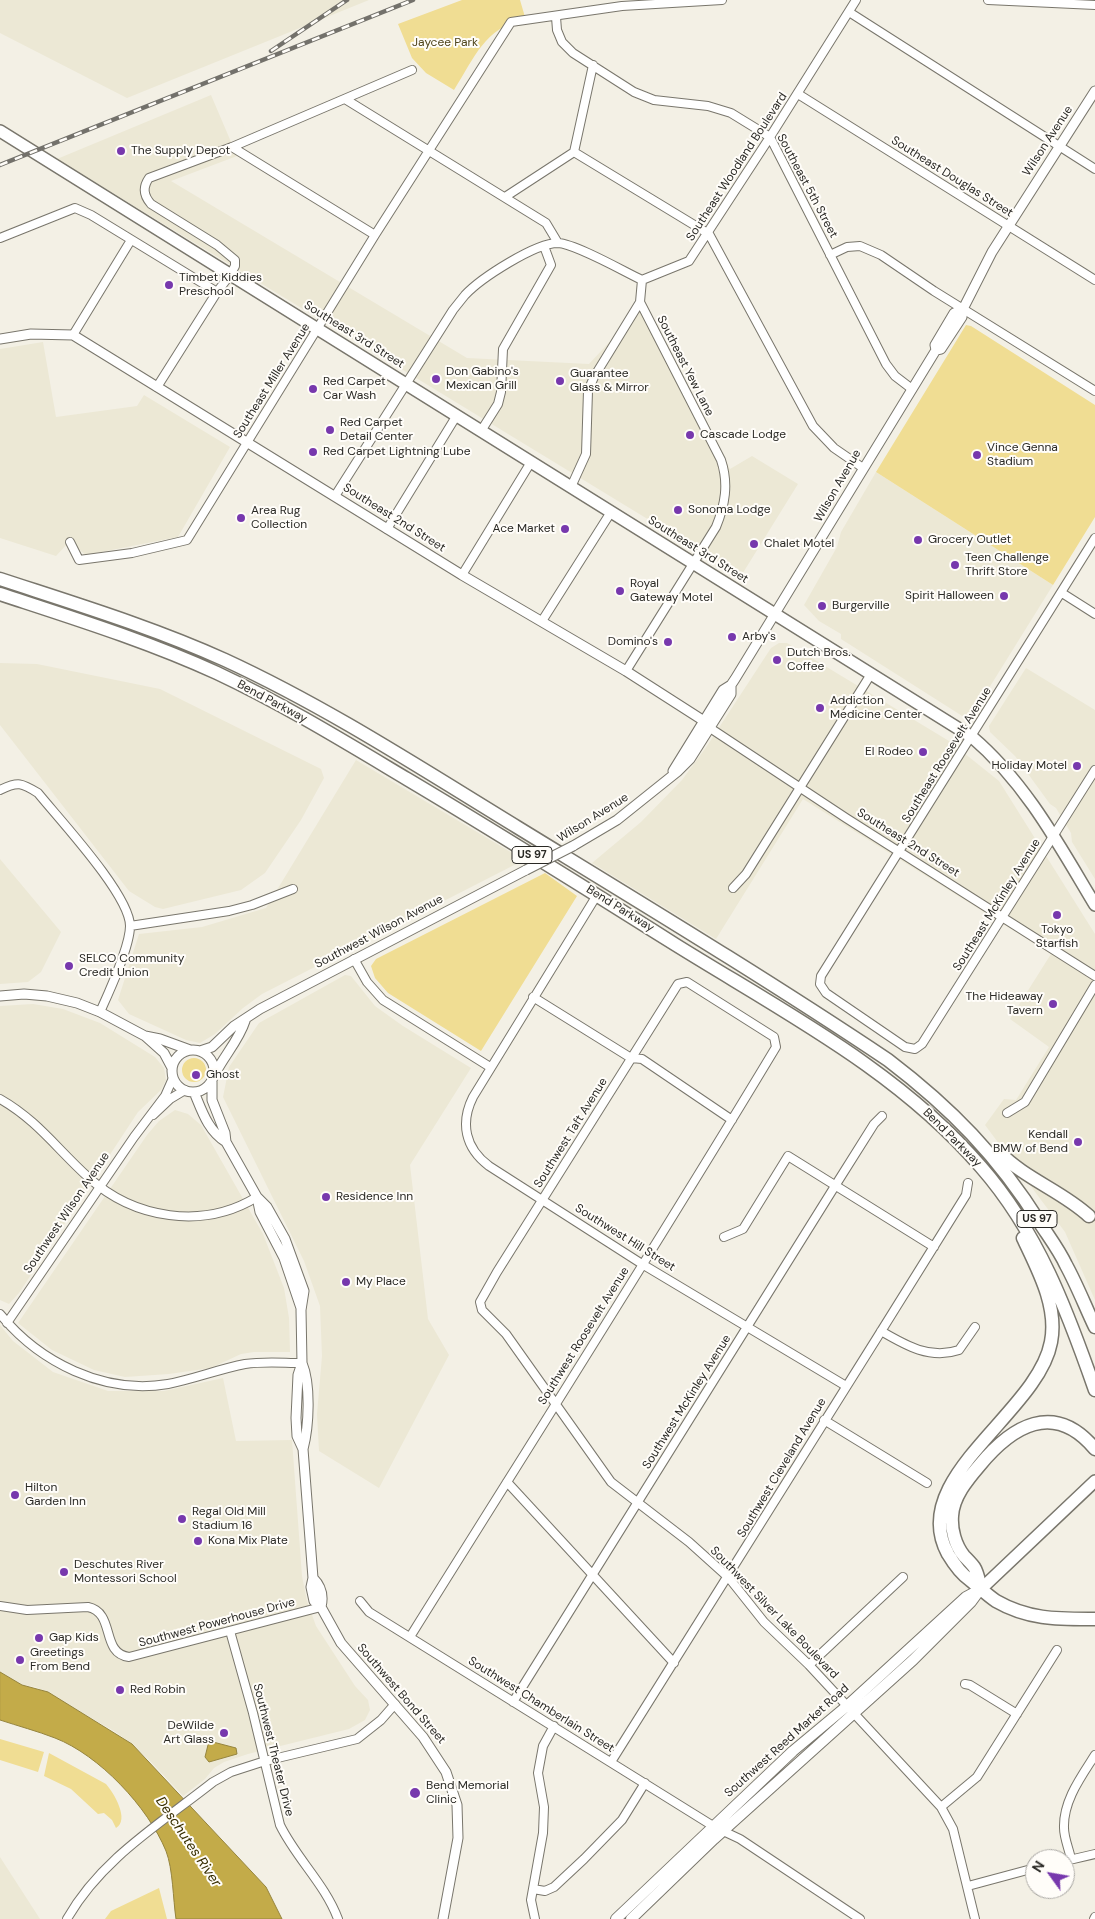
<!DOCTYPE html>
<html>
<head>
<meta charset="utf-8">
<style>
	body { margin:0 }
	#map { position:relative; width:1095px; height:1919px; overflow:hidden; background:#f3f0e5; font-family:"DM Sans",sans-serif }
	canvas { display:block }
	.north { position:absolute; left:1025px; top:1849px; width:50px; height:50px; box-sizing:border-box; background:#fffdf9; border:1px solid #aaa8a4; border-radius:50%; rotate:302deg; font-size:14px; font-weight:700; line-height:20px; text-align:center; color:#2a2925 }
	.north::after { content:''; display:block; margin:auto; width:18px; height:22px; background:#7738ad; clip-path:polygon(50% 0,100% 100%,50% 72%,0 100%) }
</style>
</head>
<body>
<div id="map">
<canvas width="1095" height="1919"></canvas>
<div class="north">N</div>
</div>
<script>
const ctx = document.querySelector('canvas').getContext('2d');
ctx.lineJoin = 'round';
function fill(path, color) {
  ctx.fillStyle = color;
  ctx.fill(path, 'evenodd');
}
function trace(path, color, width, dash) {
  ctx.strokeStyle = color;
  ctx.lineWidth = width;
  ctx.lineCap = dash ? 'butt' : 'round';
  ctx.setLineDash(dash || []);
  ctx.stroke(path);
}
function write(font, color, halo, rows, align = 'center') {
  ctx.font = font + ' "DM Sans",sans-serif';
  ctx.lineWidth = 4;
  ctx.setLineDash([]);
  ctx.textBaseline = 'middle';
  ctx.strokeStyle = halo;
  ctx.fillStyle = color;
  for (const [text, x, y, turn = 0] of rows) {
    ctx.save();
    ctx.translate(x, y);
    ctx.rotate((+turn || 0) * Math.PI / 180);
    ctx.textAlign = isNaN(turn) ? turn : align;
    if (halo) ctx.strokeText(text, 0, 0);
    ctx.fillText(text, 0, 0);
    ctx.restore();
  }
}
fill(new Path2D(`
	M 0,0 L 369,0 L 127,98 L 0,33 Z
	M 211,95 L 237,156 L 171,181 L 467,358 L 589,364 L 644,305 L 730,469 L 752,456 L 798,484 L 741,576 L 57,159 Z
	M 43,342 L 56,417 L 137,406 L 144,395 L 230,447 L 178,537 L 86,555 L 69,542 L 56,556 L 0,538 L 0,349 Z
	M 876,472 L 1053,585 L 971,717 L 967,719 L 841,639 L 841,634 L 819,621 L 804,605 L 837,547 L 841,532 Z
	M 779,643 L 787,643 L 949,741 L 999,781 L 1095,934 L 1095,1300 L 1065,1232 L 985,1125 L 1004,1099 L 1016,1100 L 1049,1047 L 1010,1019 L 1051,954 L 803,799 L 716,939 L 592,863 L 641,822 L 682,780 L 707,746 L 771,648 Z
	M 0,663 L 37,664 L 160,689 L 321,769 L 324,778 L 301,820 L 265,873 L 241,890 L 163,909 L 155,907 L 129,891 L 0,725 Z
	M 1026,668 L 1095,710 L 1095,879 L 1072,842 L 1071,833 L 1056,808 L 1050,804 L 1015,756 L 990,732 L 989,726 Z
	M 356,760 L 524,860 L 262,994 L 243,1008 L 215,1034 L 200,1043 L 186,1040 L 129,1014 L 118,1000 L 139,934 L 202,927 L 266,908 Z
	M 0,859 L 61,932 L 41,972 L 28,982 L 0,984 Z
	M 345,975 L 351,976 L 375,1006 L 403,1026 L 471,1068 L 410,1165 L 428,1319 L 449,1355 L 379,1488 L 319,1451 L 317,1414 L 322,1356 L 320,1306 L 304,1261 L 223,1097 L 229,1067 L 259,1023 Z
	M 33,1004 L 63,1009 L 100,1023 L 155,1057 L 164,1068 L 166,1080 L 161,1090 L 138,1112 L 19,1293 L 9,1304 L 0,1300 L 0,1006 Z
	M 175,1110 L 188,1114 L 201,1125 L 263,1234 L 284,1288 L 289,1318 L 290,1352 L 254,1352 L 241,1354 L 211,1368 L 169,1374 L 125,1377 L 94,1370 L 52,1350 L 18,1323 L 147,1135 L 159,1121 Z
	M 0,1325 L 13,1341 L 53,1372 L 108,1391 L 164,1391 L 223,1378 L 236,1441 L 292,1440 L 302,1576 L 307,1601 L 316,1626 L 355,1686 L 368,1700 L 370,1710 L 365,1720 L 349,1729 L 248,1754 L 224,1762 L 214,1768 L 205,1779 L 183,1796 L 151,1762 L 132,1744 L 114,1731 L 36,1687 L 22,1685 L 0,1672 Z
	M 0,1857 L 40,1919 L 0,1919 Z`), '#ece8d5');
fill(new Path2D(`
	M 462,0 L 520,0 L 525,17 C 483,31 476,55 454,90 L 426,73 L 412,58 L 398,24 Z
	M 966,325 L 971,326 L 1095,405 L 1095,517 L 1053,585 L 876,472 Z
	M 545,873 L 577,896 L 481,1051 L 388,993 L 375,978 L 371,966 L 376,959 Z
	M182 1070a12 12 0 1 1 24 0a12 12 0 1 1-24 0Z
	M 0,1739 L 44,1752 L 38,1772 L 0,1760 Z
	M 49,1753 L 106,1784 C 114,1793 130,1820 116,1828 L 112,1820 L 104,1813 L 98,1814 L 71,1789 L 44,1776 Z
	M 159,1888 L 167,1919 L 105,1919 L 111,1911 Z`), '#f0dd93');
const water = new Path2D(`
	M 0,1672 L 22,1685 L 48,1692 L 132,1744 L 266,1887 L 282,1919 L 176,1919 C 173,1899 173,1869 166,1851 C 148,1807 99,1755 55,1738 C 37,1731 18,1726 0,1720 Z
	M 213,1742 L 236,1748 L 237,1754 L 209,1762 L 205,1757 L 208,1745 Z`);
fill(water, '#c3ab49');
trace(water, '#95843e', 1);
const minor = new Path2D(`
	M 988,0 L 1095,5
	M 849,12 L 1095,169
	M 556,17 L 557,30 L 562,42 L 573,53 L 634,92 L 654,100 L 708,106 L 731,113 L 770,137 L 886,364 L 895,376 L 912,389
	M 798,94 L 1095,280
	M 345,99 L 546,223 L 558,243
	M 232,147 L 375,235
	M 574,152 L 709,234 L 813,426 L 834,448 L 863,468
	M 505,197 L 574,152 L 593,65
	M 0,238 L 75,208 L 91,215 L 217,292
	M 830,255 L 847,247 L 860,246 L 881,255 L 934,291 L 1095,391
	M 73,335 L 131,240
	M 157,387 L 217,292 L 230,275 L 235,266 L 235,260 L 217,245 L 151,204 C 144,196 142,188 149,178 L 232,147 L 412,70
	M 481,431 L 498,404 L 501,392 L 503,349 L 551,265 L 544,246
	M 571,487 L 586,454 L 588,391 L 594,377 L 640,302
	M 335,496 L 453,310 C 457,305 461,300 465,295 C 481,278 535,243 558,243 C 576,244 623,271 642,280 L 689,261 L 770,137 L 856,0
	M 387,529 L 457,415
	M 1095,538 L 821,976 L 820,984 L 826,993 L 905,1047 L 915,1049 L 922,1044 L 1095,770
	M 70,542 L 79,560 L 132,553 L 187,540 L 375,235 L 511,22 L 622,6 L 722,0
	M 462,575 L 531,462
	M 1062,593 L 1095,614
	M 542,621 L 611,512
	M 626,671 L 716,527 C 725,505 729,484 721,460 L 640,302 L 642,280
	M 710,728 L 846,818 L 1095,976
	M 0,790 C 18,781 22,783 38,793 C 59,819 130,895 130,926 C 130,947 109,992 100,1012
	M 733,888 L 746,874 L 871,674
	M 597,895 L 473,1097 C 460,1123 465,1148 489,1166 L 642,1264 L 846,1386
	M 130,926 L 229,911 L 252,905 L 293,889
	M 354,959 L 367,982 L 383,1000 L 490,1067
	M 533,997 L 631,1058 L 642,1059 L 732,1120
	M 0,1099 C 37,1120 57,1149 88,1177 C 134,1219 203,1230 257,1197
	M 1007,1113 L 1025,1102 L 1095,985
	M 153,1115 L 170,1099 L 185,1090
	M 724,1237 L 743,1229 L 788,1156 L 934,1247
	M 0,1314 C 39,1362 104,1395 168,1384 C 194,1379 219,1369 245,1364 C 264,1361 283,1363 302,1363
	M 7,1323 L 134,1137 L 165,1096 L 173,1078
	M 881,1331 C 905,1345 930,1360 959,1350 L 975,1327
	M 824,1420 L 927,1483
	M 507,1482 L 674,1663
	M 360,1601 L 369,1612 L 713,1826
	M 0,1606 L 27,1610 L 88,1607 C 116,1613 100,1653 129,1657 L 321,1607
	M 230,1631 L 253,1713 L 280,1825 C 296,1858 325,1884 338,1919
	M 410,1637 C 533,1440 657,1245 776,1047 L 774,1037 L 687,982 L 678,984 L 497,1272 L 480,1302 L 482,1310 L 506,1334 L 611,1482 L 689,1542 L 729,1578 L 764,1622 L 809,1665 L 941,1807 L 953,1829 L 975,1919
	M 809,1665 L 903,1577
	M 965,1684 L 970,1685 L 1017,1714
	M 513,1702 L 835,1186 L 874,1124 L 882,1116
	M 611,1762 C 731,1573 848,1384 966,1195 L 968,1183
	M 941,1807 L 977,1777 L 1057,1650
	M 723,1831 L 740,1839 L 860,1919
	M 1071,1859 C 1069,1849 1064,1838 1064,1828 C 1063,1801 1081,1777 1095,1755
	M 1065,1861 L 1095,1854
	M 968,1886 L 1035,1868
	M 533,1889 L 545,1891 L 554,1887 L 584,1859 L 622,1820 L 645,1783
	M 67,1919 C 101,1859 160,1824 213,1782 L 231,1772 L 265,1761 L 357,1739 L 381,1720 L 395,1704
	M 535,1919 L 531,1900 L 543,1833 L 544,1807 L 538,1773 L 543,1746 L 554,1726
	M 1094,1919 L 1095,1917`);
const tertiary = new Path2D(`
	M 0,339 L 31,334 L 73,335 L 462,575 L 626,671 L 704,721
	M 936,350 L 941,349 L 962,317 L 963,309 L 992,252 L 1095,91
	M 673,771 L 723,690 L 731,685
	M 573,846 L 617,820 L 677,772 L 690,759 L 731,694 L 731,685 L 735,679 L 936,350 L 935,345 L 954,313 L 963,309
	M 0,996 L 24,994 L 47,996 L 77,1003 L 100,1012 L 145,1036 L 164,1053 L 172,1068
	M 145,1036 L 160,1039 L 190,1050
	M172 1071a21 21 0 1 1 42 0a21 21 0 1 1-42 0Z
	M 200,1051 L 212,1047 L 234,1026 L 260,1009 L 526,870
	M 215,1074 C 224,1056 239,1040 245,1021
	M 212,1082 L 212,1100 L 225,1133 L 226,1142 L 257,1197 L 267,1207 L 285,1239 L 304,1291 L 301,1310 L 302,1363 L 298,1375 L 296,1418 L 297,1436 L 303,1449 L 313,1578 L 311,1587 L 314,1601 L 321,1607 L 341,1643 L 423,1737 L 446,1772 L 457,1805 L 458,1838 L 443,1919
	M 194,1092 C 202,1111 208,1131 226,1142
	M 257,1197 L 260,1212 L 284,1258 L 301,1308
	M 302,1363 C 311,1385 309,1426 303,1449
	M 313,1578 C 321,1586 324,1595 321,1607`);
const secondary = new Path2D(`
	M 616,1919 L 793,1751 L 847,1706 L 966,1597 L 981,1589
	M 631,1919 L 714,1839 L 913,1660 L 971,1602 L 979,1591`);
const primary = new Path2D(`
	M 0,131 L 972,737 C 1026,783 1059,845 1095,905
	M 981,1589 L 1095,1481`);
const trunk = new Path2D(`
	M 0,579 C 76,604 152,627 225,660 C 327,707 422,769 517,827 C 641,903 767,979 888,1060 C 951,1108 998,1156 1040,1223 C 1049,1237 1059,1250 1066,1265 C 1077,1285 1085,1306 1095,1327
	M 0,594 C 73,618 147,641 217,673 C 283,704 345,742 407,779 C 498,833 587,889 676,945 C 782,1011 899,1071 981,1167 C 1038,1232 1067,1310 1095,1390
	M 999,1152 C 1025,1179 1062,1191 1089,1216
	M 1023,1238 C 1038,1270 1058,1306 1051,1342 C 1038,1413 906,1478 948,1554 C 954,1564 961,1574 970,1580 C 979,1587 987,1595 996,1601 C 1029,1620 1059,1619 1095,1619
	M 981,1589 C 979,1582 978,1573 974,1567 C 971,1563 967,1559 964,1556 C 955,1545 951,1529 952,1516 C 953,1497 967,1480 979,1466 C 1012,1426 1054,1400 1095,1449`);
trace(minor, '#79766c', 10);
trace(tertiary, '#79766c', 11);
trace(secondary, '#79766c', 12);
trace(primary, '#79766c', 14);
trace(trunk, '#79766c', 15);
trace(minor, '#fff', 8);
trace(tertiary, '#fff', 9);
trace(secondary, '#fff', 10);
trace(primary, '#fff', 11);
trace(trunk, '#fff', 12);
const rail = new Path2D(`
	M 271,51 L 347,0
	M 0,165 L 413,0`);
trace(rail, '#73716b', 4.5);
trace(rail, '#fffdf9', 2.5, [8]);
const tertiaryBridge = new Path2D(`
	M 526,870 L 573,846`);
trace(tertiaryBridge, '#79766c', 11, []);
trace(tertiaryBridge, '#fff', 9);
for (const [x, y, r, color] of [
	[121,151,5,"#7738ad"],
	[169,285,5,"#7738ad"],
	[436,379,5,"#7738ad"],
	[560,381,5,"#7738ad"],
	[313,389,5,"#7738ad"],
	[330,430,5,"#7738ad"],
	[690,435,5,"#7738ad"],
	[313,452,5,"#7738ad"],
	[977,455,5,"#7738ad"],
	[678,510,5,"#7738ad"],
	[241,518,5,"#7738ad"],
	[565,529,5,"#7738ad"],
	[918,540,5,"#7738ad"],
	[754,544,5,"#7738ad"],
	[955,565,5,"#7738ad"],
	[620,591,5,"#7738ad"],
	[1004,596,5,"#7738ad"],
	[822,606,5,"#7738ad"],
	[732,637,5,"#7738ad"],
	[668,642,5,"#7738ad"],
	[777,660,5,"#7738ad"],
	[820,708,5,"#7738ad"],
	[923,752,5,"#7738ad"],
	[1077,766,5,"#7738ad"],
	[1057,915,5,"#7738ad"],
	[69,966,5,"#7738ad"],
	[1053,1004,5,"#7738ad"],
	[196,1075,5,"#7738ad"],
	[1078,1142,5,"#7738ad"],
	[326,1197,5,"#7738ad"],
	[346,1282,5,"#7738ad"],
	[15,1495,5,"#7738ad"],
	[182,1519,5,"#7738ad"],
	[198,1541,5,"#7738ad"],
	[64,1572,5,"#7738ad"],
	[39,1638,5,"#7738ad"],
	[20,1660,5,"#7738ad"],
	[120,1690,5,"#7738ad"],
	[224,1733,5,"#7738ad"],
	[415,1793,6,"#7738ad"]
]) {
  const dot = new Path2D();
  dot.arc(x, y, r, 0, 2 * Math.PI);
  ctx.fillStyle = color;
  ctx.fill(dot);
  trace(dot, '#fffdf9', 2);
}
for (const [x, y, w] of [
	[532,855,40],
	[1037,1219,40]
]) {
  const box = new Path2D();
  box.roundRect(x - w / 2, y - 8.5, w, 17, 4);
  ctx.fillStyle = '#fffdf9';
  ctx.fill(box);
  trace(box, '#2a2925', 1);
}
write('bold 11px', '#2a2925', null, [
	["US 97",532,855],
	["US 97",1037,1219]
]);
write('12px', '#4f441b', '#fffdf9', [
	["Jaycee Park",445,43]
]);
write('12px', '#2a2925', '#fffdf9', [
	["Wilson Avenue",1048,141,-57],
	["Southeast Woodland Boulevard",737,167,-57],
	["Southeast Douglas Street",952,177,32],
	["Southeast 5th Street",807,186,62],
	["Southeast 3rd Street",354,335,32],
	["Southeast Yew Lane",685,366,63],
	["Southeast Miller Avenue",272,381,-58],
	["Wilson Avenue",838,486,-60],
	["Southeast 2nd Street",394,518,32],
	["Southeast 3rd Street",698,550,32],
	["Bend Parkway",272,702,28],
	["Southeast Roosevelt Avenue",947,755,-58],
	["Wilson Avenue",593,818,-32],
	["Southeast 2nd Street",908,843,32],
	["Southeast McKinley Avenue",997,905,-58],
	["Bend Parkway",620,909,32],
	["Southwest Wilson Avenue",379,932,-28],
	["Southwest Taft Avenue",571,1133,-58],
	["Bend Parkway",952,1138,45],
	["Southwest Wilson Avenue",67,1213,-56],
	["Southwest Hill Street",625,1238,32],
	["Southwest Roosevelt Avenue",584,1336,-58],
	["Southwest McKinley Avenue",687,1402,-58],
	["Southwest Cleveland Avenue",782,1468,-59],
	["Southwest Silver Lake Boulevard",774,1613,46],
	["Southwest Powerhouse Drive",217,1623,-15],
	["Southwest Bond Street",401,1694,49],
	["Southwest Chamberlain Street",541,1705,32],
	["Southwest Reed Market Road",787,1741,-42],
	["Southwest Theater Drive",273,1750,76]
]);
write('12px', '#2a2925', '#fffdf9', [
	["The Supply Depot",131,151],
	["Timbet Kiddies",179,278],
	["Preschool",179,292],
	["Don Gabino's",446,372],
	["Mexican Grill",446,386],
	["Guarantee",570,374],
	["Glass & Mirror",570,388],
	["Red Carpet",323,382],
	["Car Wash",323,396],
	["Red Carpet",340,423],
	["Detail Center",340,437],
	["Cascade Lodge",700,435],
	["Vince Genna",987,448],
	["Stadium",987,462],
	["Red Carpet Lightning Lube",323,452],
	["Sonoma Lodge",688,510],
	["Area Rug",251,511],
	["Collection",251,525],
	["Ace Market",555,529,"right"],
	["Grocery Outlet",928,540],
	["Chalet Motel",764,544],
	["Teen Challenge",965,558],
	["Thrift Store",965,572],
	["Royal",630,584],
	["Gateway Motel",630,598],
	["Spirit Halloween",994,596,"right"],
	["Burgerville",832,606],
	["Arby's",742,637],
	["Domino's",658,642,"right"],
	["Dutch Bros.",787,653],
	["Coffee",787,667],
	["Addiction",830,701],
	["Medicine Center",830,715],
	["El Rodeo",913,752,"right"],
	["Holiday Motel",1067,766,"right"],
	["Tokyo",1057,930,"center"],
	["Starfish",1057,944,"center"],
	["SELCO Community",79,959],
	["Credit Union",79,973],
	["The Hideaway",1043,997,"right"],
	["Tavern",1043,1011,"right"],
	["Ghost",206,1075],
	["Kendall",1068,1135,"right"],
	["BMW of Bend",1068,1149,"right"],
	["Residence Inn",336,1197],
	["My Place",356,1282],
	["Hilton",25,1488],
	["Garden Inn",25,1502],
	["Regal Old Mill",192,1512],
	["Stadium 16",192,1526],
	["Kona Mix Plate",208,1541],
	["Deschutes River",74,1565],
	["Montessori School",74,1579],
	["Gap Kids",49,1638],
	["Greetings",30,1653],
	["From Bend",30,1667],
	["Red Robin",130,1690],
	["DeWilde",214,1726,"right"],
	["Art Glass",214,1740,"right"],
	["Bend Memorial",426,1786],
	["Clinic",426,1800]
], 'left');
write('italic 14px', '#382e02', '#fffdf9', [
	["Deschutes River",188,1842,56]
]);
</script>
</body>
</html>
